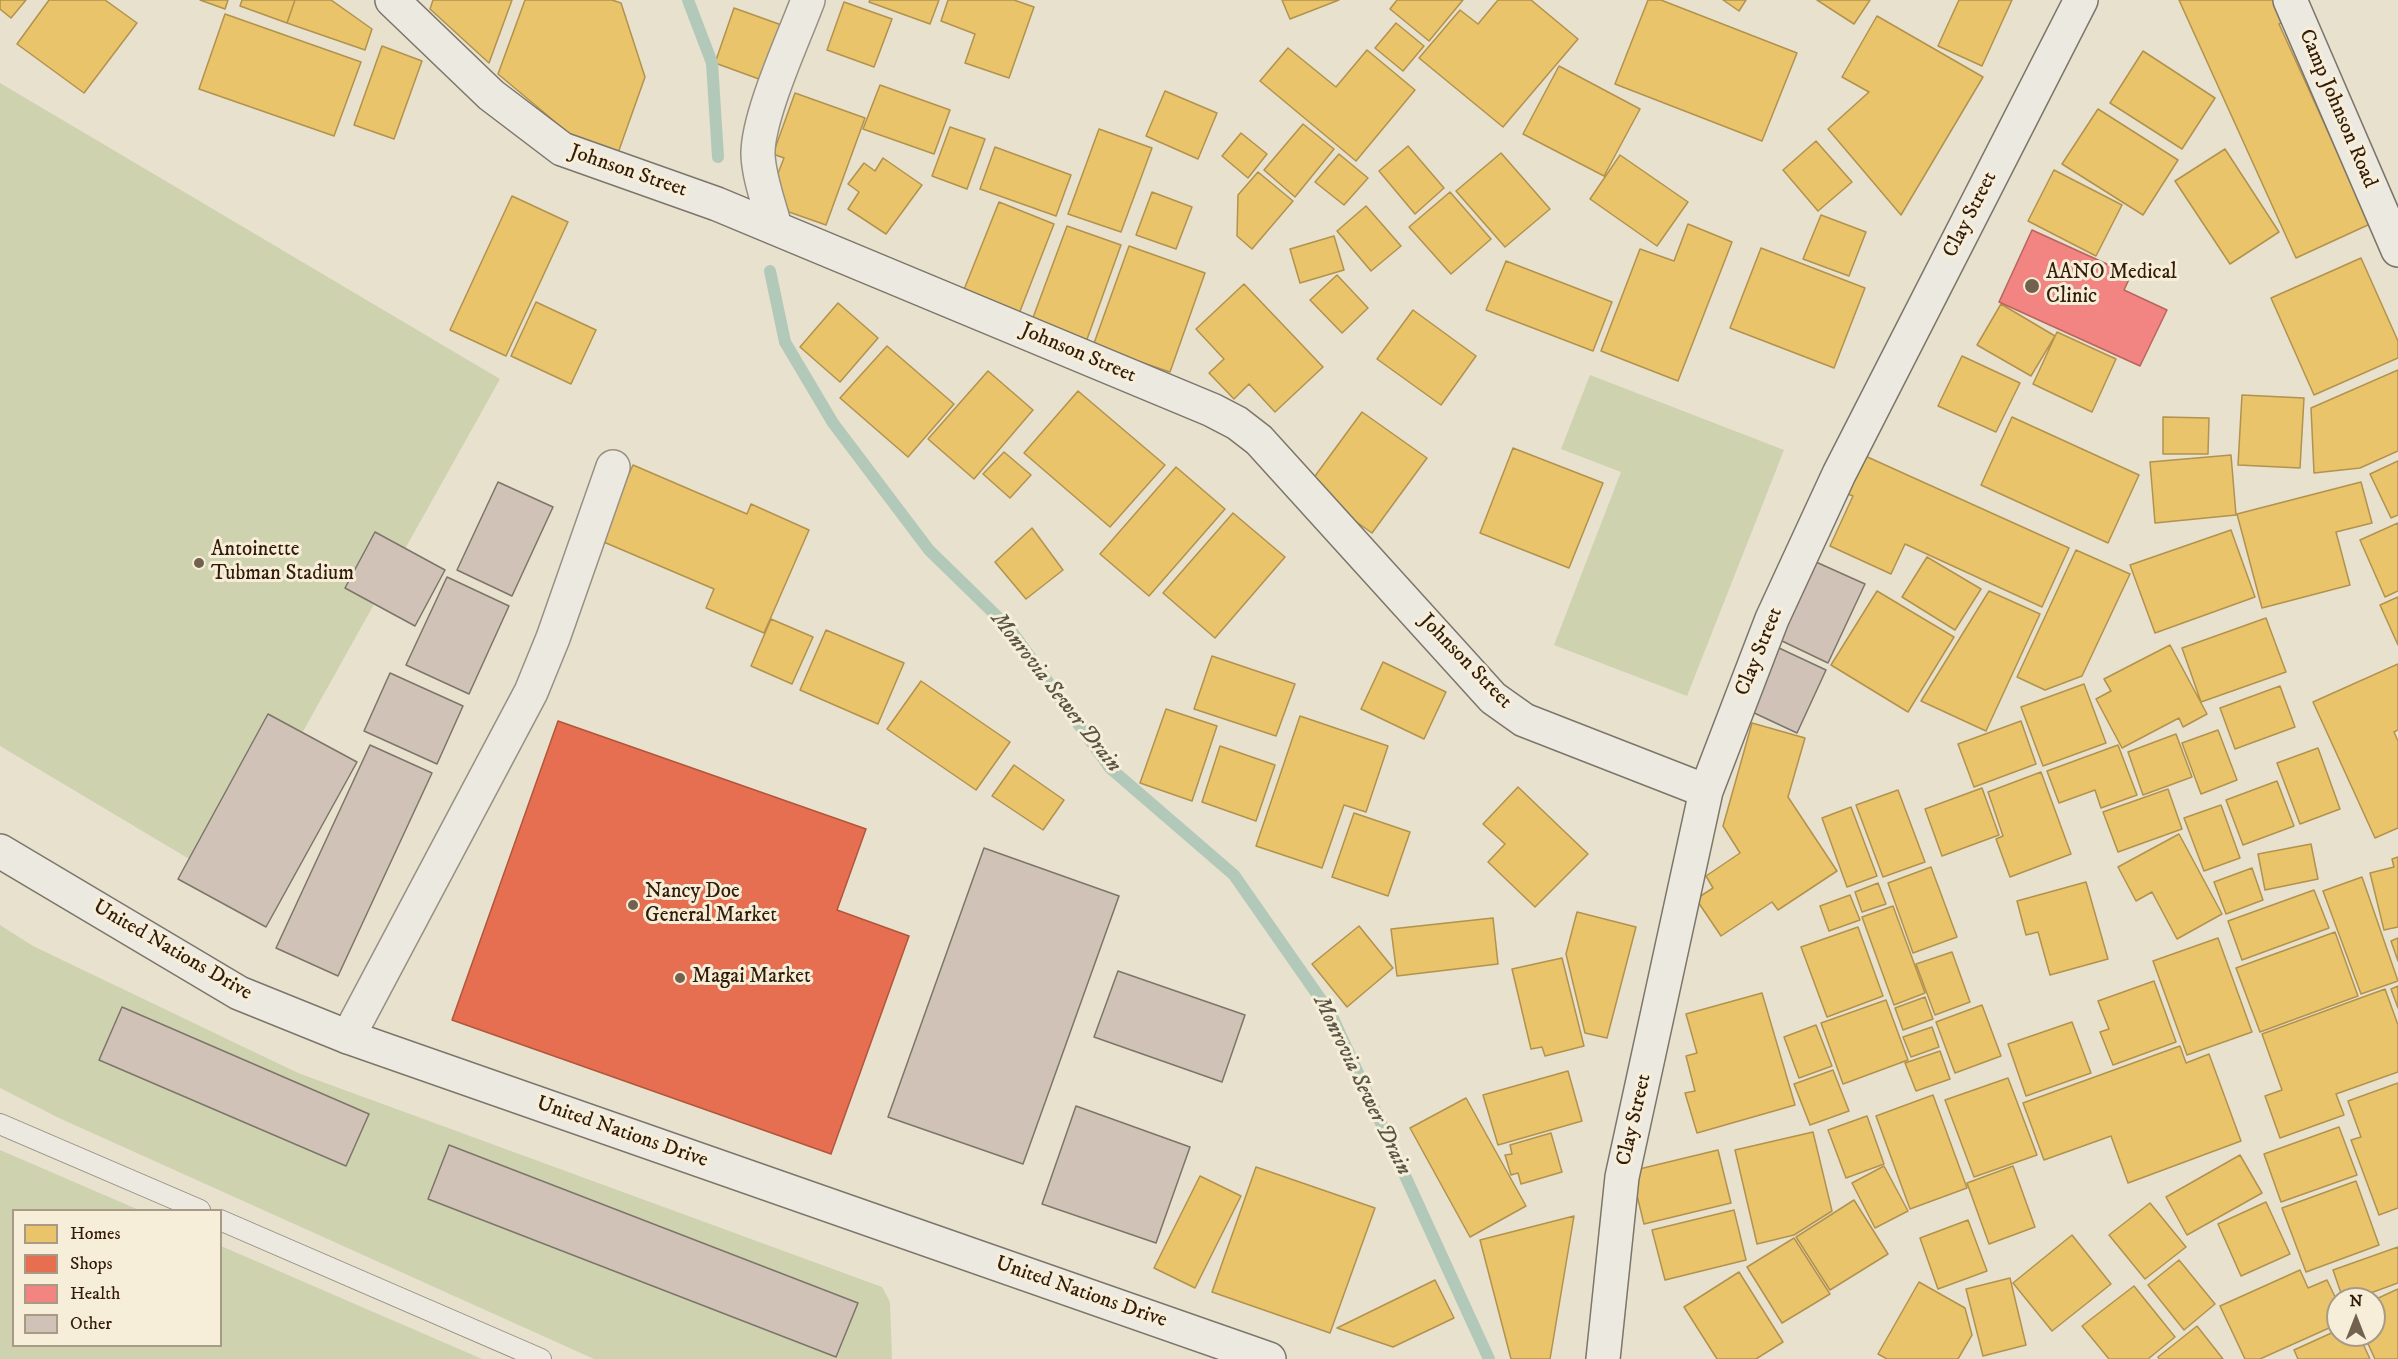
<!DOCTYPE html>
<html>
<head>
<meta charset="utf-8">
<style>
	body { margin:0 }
	#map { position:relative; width:2398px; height:1359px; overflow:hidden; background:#e8e1ce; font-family:"IM FELL DW Pica",serif }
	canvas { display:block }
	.legend { position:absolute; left:12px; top:1209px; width:210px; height:138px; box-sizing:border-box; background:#f7eed9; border:2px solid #a89a85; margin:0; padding:8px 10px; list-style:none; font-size:18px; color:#321c08 }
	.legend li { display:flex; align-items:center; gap:12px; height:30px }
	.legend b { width:30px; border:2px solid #a89a85 }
	.north { position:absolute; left:2326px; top:1287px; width:60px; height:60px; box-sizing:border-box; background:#f7eed9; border:2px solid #a89a85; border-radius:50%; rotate:0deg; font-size:16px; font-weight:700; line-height:24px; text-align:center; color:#321c08 }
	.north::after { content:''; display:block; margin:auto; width:21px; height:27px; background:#72614d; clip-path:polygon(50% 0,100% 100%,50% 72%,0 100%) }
</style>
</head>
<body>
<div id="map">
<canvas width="2398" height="1359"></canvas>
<ul class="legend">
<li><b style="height:16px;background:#e9c46a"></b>Homes</li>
<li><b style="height:16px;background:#e76f51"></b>Shops</li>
<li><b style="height:16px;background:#f28482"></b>Health</li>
<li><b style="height:16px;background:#d0c2b6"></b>Other</li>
</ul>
<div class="north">N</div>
</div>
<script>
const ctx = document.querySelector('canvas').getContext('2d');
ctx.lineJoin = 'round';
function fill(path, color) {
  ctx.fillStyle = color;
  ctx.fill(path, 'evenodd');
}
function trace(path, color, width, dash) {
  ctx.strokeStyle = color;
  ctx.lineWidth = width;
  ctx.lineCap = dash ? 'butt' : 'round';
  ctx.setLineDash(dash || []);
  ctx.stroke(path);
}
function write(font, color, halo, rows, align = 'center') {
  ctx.font = font + ' "IM FELL DW Pica",serif';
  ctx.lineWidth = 6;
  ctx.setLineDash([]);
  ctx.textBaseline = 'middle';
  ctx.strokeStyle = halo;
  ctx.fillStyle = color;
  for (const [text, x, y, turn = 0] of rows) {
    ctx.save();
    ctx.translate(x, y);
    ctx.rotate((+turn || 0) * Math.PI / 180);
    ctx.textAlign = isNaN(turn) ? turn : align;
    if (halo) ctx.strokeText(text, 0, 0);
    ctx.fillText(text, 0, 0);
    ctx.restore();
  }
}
fill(new Path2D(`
	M 0,83 L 500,379 L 221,878 L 0,746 Z
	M 1590,375 L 1784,450 L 1687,696 L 1554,645 L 1621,472 L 1561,449 Z
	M 0,925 L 33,946 L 298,1073 L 882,1287 L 890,1302 L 892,1359 L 594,1359 L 59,1118 L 0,1088 Z
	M 0,1150 L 139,1210 L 14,1210 L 14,1346 L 220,1346 L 221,1246 L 482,1359 L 0,1359 Z`), '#ced2af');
const homes = new Path2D(`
	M 0,0 L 26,0 L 11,18 L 0,9 Z
	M 49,0 L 105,0 L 137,23 L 84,93 L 17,44 Z
	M 200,0 L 228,0 L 225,9 Z
	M 242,0 L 295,0 L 287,23 L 240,6 Z
	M 295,0 L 331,0 L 372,29 L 365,50 L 287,23 Z
	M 433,0 L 512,0 L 489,63 L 430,9 Z
	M 525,0 L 612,0 L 621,3 L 645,77 L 618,153 L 572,136 L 498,74 Z
	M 870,0 L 939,0 L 930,24 L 869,2 Z
	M 948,0 L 1014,0 L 1034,7 L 1009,78 L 965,63 L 975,34 L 941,21 Z
	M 1282,0 L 1339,0 L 1290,19 Z
	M 1397,0 L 1463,0 L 1429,41 L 1390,9 Z
	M 1498,0 L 1531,0 L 1578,39 L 1503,127 L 1419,58 L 1460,10 L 1478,24 Z
	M 1648,0 L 1661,0 L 1797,53 L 1762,141 L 1615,84 Z
	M 1723,0 L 1746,0 L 1739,11 Z
	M 1817,0 L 1870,0 L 1854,24 Z
	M 1959,0 L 2012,0 L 1982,66 L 1938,46 Z
	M 2179,0 L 2281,0 L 2289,19 L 2279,24 L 2370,224 L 2296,258 Z
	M 844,2 L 892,19 L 874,67 L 827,50 Z
	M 734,8 L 790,28 L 770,83 L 715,63 Z
	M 225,14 L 361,62 L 334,136 L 199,89 Z
	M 1877,16 L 1983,77 L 1901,215 L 1828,129 L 1869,92 L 1842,77 Z
	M 1396,23 L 1424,46 L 1403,71 L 1375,48 Z
	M 382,46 L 422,61 L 394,139 L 354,125 Z
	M 1288,48 L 1336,87 L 1367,50 L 1415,90 L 1356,161 L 1260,81 Z
	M 2143,51 L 2215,98 L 2182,149 L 2110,103 Z
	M 1559,66 L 1640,109 L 1604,176 L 1523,134 Z
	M 880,85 L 950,110 L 934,154 L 863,129 Z
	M 1165,91 L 1217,113 L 1198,159 L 1146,136 Z
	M 795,93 L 865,118 L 826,225 L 789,212 L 775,181 L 784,158 L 773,154 Z
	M 2098,109 L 2178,160 L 2143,215 L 2062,164 Z
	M 1303,124 L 1334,149 L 1295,197 L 1264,170 Z
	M 950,127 L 985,139 L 967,189 L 932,176 Z
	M 1099,129 L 1152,148 L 1121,232 L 1068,214 Z
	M 1241,133 L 1267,154 L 1248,178 L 1222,156 Z
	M 1816,141 L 1852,182 L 1818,211 L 1783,170 Z
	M 1408,146 L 1444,188 L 1415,214 L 1379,171 Z
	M 995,147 L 1071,175 L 1056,216 L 980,189 Z
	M 2225,149 L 2279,232 L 2230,264 L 2175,181 Z
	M 1501,153 L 1550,209 L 1505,247 L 1456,191 Z
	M 1339,154 L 1368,178 L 1344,205 L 1315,182 Z
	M 1620,155 L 1688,202 L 1657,246 L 1590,199 Z
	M 883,158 L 922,185 L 886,234 L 848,209 L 859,192 L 848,184 L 864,163 L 875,171 Z
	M 2054,170 L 2122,205 L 2096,256 L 2028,221 Z
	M 1258,172 L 1293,201 L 1252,249 L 1237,236 L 1238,195 Z
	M 1152,192 L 1192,207 L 1176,249 L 1136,235 Z
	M 1450,192 L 1491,239 L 1451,274 L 1409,227 Z
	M 512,196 L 568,222 L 506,356 L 450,330 Z
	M 999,202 L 1054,224 L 1017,319 L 961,297 Z
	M 1366,206 L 1401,246 L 1371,271 L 1337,231 Z
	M 1821,215 L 1866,232 L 1849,276 L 1803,259 Z
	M 1688,224 L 1732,242 L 1678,381 L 1601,351 L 1640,249 L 1674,261 Z
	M 1067,226 L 1121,245 L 1086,342 L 1031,323 Z
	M 1334,236 L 1344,270 L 1300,283 L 1290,249 Z
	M 1129,246 L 1205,273 L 1170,372 L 1093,346 Z
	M 1761,248 L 1865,288 L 1834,368 L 1730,328 Z
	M 2361,258 L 2398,341 L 2398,358 L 2314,395 L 2271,298 Z
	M 1506,261 L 1612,302 L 1593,351 L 1486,310 Z
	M 1337,275 L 1368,308 L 1342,333 L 1310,300 Z
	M 1244,284 L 1323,367 L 1275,412 L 1249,384 L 1234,399 L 1209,373 L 1224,359 L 1196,329 Z
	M 536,302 L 596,330 L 571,384 L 511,356 Z
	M 838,303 L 878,338 L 840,382 L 800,347 Z
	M 2001,304 L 2055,336 L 2031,376 L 1977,345 Z
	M 1413,310 L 1476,356 L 1441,405 L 1377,359 Z
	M 2057,332 L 2116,359 L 2092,412 L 2033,384 Z
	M 887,346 L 954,404 L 908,457 L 840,398 Z
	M 1962,356 L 2020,383 L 1996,432 L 1938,406 Z
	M 2398,370 L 2398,451 L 2360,468 L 2314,473 L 2311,408 Z
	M 988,371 L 1033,410 L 974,479 L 928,439 Z
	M 1078,391 L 1165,465 L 1110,527 L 1024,453 Z
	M 2242,395 L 2304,398 L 2300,468 L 2238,465 Z
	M 1362,412 L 1427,458 L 1372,533 L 1307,487 Z
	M 2012,417 L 2139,475 L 2108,543 L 1981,485 Z
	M 2163,417 L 2209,418 L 2208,454 L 2163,454 Z
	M 1513,448 L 1603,483 L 1569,568 L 1480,533 Z
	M 1004,452 L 1031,475 L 1010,498 L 983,474 Z
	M 1863,455 L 2069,548 L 2042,607 L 1905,544 L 1891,574 L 1830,546 L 1853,496 L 1845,493 Z
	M 2231,455 L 2236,515 L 2155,523 L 2150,462 Z
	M 2398,461 L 2398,515 L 2391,518 L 2370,474 Z
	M 633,465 L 747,514 L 751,504 L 809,530 L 764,633 L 706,608 L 714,589 L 599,540 Z
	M 1176,467 L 1225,509 L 1149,596 L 1100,554 Z
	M 2361,482 L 2372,523 L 2336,532 L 2350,585 L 2262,608 L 2237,514 Z
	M 1233,513 L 1285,557 L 1215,638 L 1163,593 Z
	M 2398,523 L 2398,591 L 2385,597 L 2360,540 Z
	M 1032,528 L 1063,570 L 1026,599 L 995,562 Z
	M 2231,530 L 2255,597 L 2155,633 L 2130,565 Z
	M 2076,550 L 2130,574 L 2082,676 L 2045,690 L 2017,677 Z
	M 1927,557 L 1981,589 L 1955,630 L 1902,597 Z
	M 1877,591 L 1954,637 L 1908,712 L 1831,665 Z
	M 1989,591 L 2040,614 L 1986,731 L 1921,701 Z
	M 2398,597 L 2398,645 L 2380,605 Z
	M 2266,618 L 2286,672 L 2201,702 L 2182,648 Z
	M 771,619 L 813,637 L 792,684 L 751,666 Z
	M 826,630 L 904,663 L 878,724 L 800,690 Z
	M 2170,645 L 2207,714 L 2183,727 L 2179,718 L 2122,748 L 2096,699 L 2111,691 L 2104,679 Z
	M 1212,656 L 1295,684 L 1276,736 L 1194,709 Z
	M 1383,662 L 1446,692 L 1424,739 L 1361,709 Z
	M 2398,664 L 2398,730 L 2394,732 L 2398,741 L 2398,828 L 2375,838 L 2313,702 Z
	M 921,681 L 1010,742 L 976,790 L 887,729 Z
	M 2084,684 L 2106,743 L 2043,766 L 2021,707 Z
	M 2280,686 L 2295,727 L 2235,749 L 2220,708 Z
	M 1166,709 L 1217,726 L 1192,801 L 1140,783 Z
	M 1300,716 L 1388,746 L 1366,812 L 1344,805 L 1322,868 L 1256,846 Z
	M 2021,721 L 2036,764 L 1974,787 L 1958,744 Z
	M 1752,723 L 1805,738 L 1788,797 L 1837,871 L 1778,910 L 1772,902 L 1721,936 L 1696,899 L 1713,888 L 1706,876 L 1740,853 L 1723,826 Z
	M 2218,730 L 2237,780 L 2201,794 L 2182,743 Z
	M 2176,734 L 2192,777 L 2143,795 L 2128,752 Z
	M 2118,745 L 2137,795 L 2101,808 L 2095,790 L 2059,803 L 2047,771 Z
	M 1220,746 L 1275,765 L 1256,821 L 1202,802 Z
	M 2318,748 L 2340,809 L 2300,824 L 2277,763 Z
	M 1014,765 L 1064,800 L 1043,830 L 992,796 Z
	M 2041,772 L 2071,854 L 2010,877 L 1996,839 L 2003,836 L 1988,792 Z
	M 2277,781 L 2294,826 L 2243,845 L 2226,800 Z
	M 1518,787 L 1588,854 L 1535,907 L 1488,862 L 1505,844 L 1483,824 Z
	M 1982,788 L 1999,835 L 1942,856 L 1925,809 Z
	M 2168,789 L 2182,829 L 2118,852 L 2103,812 Z
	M 1898,790 L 1925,862 L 1883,877 L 1856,805 Z
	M 2221,805 L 2240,858 L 2204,871 L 2184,818 Z
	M 1851,807 L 1877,876 L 1847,887 L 1822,818 Z
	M 1354,813 L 1410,832 L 1388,896 L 1332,877 Z
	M 2179,834 L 2222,914 L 2177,939 L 2152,892 L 2136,901 L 2118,867 Z
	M 2311,844 L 2318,879 L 2265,890 L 2258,854 Z
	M 2398,857 L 2398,927 L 2384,930 L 2370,873 L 2394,867 L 2392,859 Z
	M 1931,867 L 1957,937 L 1913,953 L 1888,883 Z
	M 2252,868 L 2263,900 L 2226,914 L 2214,882 Z
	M 2362,877 L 2398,981 L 2361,994 L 2323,891 Z
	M 2086,882 L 2108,959 L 2050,975 L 2038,932 L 2026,935 L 2017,901 Z
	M 1878,883 L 1886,904 L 1862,912 L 1855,892 Z
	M 2314,890 L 2329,928 L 2242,960 L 2228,921 Z
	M 1850,895 L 1860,920 L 1829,931 L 1820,906 Z
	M 1893,906 L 1925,993 L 1894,1005 L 1862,917 Z
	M 1577,912 L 1636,927 L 1607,1038 L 1585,1033 L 1566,954 Z
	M 1493,918 L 1498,964 L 1397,976 L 1391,929 Z
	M 1359,926 L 1393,968 L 1347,1007 L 1312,964 Z
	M 1858,927 L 1883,996 L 1827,1017 L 1801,947 Z
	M 2335,932 L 2358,996 L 2260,1032 L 2236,968 Z
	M 2218,938 L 2252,1032 L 2187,1055 L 2153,961 Z
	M 2398,938 L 2398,961 L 2391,941 Z
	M 1952,952 L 1970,1002 L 1935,1015 L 1916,964 Z
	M 1562,958 L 1584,1046 L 1545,1056 L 1542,1047 L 1531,1049 L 1512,969 Z
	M 2154,981 L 2176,1042 L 2113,1065 L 2100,1032 L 2109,1029 L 2098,1001 Z
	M 2398,986 L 2398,1008 L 2391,989 Z
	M 2385,989 L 2398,1025 L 2398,1072 L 2336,1094 L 2344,1115 L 2280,1138 L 2265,1096 L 2282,1090 L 2262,1034 Z
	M 1762,993 L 1795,1105 L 1697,1133 L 1685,1093 L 1695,1091 L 1686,1056 L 1697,1053 L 1686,1014 Z
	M 1925,997 L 1933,1019 L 1903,1030 L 1895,1008 Z
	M 1886,1000 L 1908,1060 L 1843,1084 L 1821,1023 Z
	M 1982,1005 L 2001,1056 L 1955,1073 L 1936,1022 Z
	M 2072,1022 L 2091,1073 L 2026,1096 L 2008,1044 Z
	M 1816,1025 L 1832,1066 L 1799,1078 L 1784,1037 Z
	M 1932,1027 L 1939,1047 L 1911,1057 L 1903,1037 Z
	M 2180,1046 L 2186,1063 L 2209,1054 L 2241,1141 L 2128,1183 L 2111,1136 L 2044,1160 L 2023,1103 Z
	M 1940,1051 L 1950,1079 L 1916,1091 L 1905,1063 Z
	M 1833,1070 L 1849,1111 L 1810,1125 L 1794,1084 Z
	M 1568,1071 L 1582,1121 L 1498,1145 L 1483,1095 Z
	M 2008,1078 L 2037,1155 L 1974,1177 L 1945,1100 Z
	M 2398,1083 L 2398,1208 L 2379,1215 L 2351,1140 L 2361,1137 L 2348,1101 Z
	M 1933,1095 L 1967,1188 L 1910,1209 L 1876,1116 Z
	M 1466,1098 L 1526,1206 L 1470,1237 L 1410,1128 Z
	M 1867,1116 L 1884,1164 L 1846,1178 L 1828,1130 Z
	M 2339,1127 L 2357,1175 L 2281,1202 L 2264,1154 Z
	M 1813,1132 L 1832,1211 L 1794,1235 L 1757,1244 L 1735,1150 Z
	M 1551,1133 L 1562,1172 L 1521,1184 L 1518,1173 L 1511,1175 L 1505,1155 L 1512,1154 L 1510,1145 Z
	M 1718,1150 L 1731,1203 L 1644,1224 L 1631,1171 Z
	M 2240,1155 L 2262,1193 L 2187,1235 L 2166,1197 Z
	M 1884,1166 L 1908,1211 L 1875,1228 L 1852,1183 Z
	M 2013,1166 L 2035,1227 L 1989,1244 L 1967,1183 Z
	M 1256,1167 L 1375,1208 L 1330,1333 L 1212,1292 Z
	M 1200,1176 L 1241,1196 L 1195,1288 L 1154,1268 Z
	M 2356,1181 L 2379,1245 L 2306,1272 L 2282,1208 Z
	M 1854,1200 L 1888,1254 L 1830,1290 L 1796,1237 Z
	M 2266,1202 L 2290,1254 L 2241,1276 L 2218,1224 Z
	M 2150,1203 L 2186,1247 L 2145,1279 L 2109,1235 Z
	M 1734,1210 L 1746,1260 L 1665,1280 L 1652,1230 Z
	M 1574,1216 L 1550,1359 L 1511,1359 L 1480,1240 Z
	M 1968,1220 L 1987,1271 L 1938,1289 L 1920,1238 Z
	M 2072,1235 L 2111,1284 L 2052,1331 L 2013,1283 Z
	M 1794,1238 L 1830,1294 L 1782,1323 L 1747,1267 Z
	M 2398,1247 L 2398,1283 L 2354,1299 L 2343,1299 L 2333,1270 Z
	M 2179,1260 L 2215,1304 L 2184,1330 L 2148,1285 Z
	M 2300,1270 L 2308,1288 L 2327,1280 L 2338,1303 L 2338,1324 L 2260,1359 L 2245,1359 L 2220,1306 Z
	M 1739,1272 L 1783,1342 L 1756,1359 L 1717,1359 L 1684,1307 Z
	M 2010,1278 L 2026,1345 L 1983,1356 L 1966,1289 Z
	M 1435,1280 L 1454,1318 L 1393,1347 L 1337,1328 Z
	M 1919,1282 L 1965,1308 L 1972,1335 L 1958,1359 L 1887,1359 L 1878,1354 Z
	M 2134,1286 L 2175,1337 L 2148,1359 L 2109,1359 L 2082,1326 Z
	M 2398,1289 L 2398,1359 L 2375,1359 L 2364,1335 L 2374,1335 L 2374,1300 Z
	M 2197,1326 L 2223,1359 L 2159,1359 L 2158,1357 Z
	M 2338,1330 L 2338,1335 L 2359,1335 L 2370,1359 L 2298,1359 L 2294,1350 Z`);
fill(homes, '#e9c46a');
trace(homes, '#b2924d', 1.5);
const shops = new Path2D(`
	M 558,721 L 866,829 L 837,910 L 909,936 L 831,1154 L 452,1020 Z`);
fill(shops, '#e76f51');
trace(shops, '#b1563b', 1.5);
const health = new Path2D(`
	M 2032,230 L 2131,275 L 2124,290 L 2167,310 L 2140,366 L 1999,302 Z`);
fill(health, '#f28482');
trace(health, '#b8655d', 1.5);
trace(new Path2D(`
	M 688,0 L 712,63 L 718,157
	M 770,271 L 785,342 L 833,423 L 929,550 L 1010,629 L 1110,768 L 1234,875 L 1331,1014 L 1489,1359`), '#b2c9ba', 12);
const building = new Path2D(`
	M 498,482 L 553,507 L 512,596 L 457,570 Z
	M 375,532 L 445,570 L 415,626 L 345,588 Z
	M 1816,562 L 1865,584 L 1828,663 L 1780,640 Z
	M 447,577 L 509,606 L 469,694 L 406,665 Z
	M 1779,648 L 1826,670 L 1797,733 L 1750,711 Z
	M 390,673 L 463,706 L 437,764 L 364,731 Z
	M 268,714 L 357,762 L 266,927 L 178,879 Z
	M 370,745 L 432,773 L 338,976 L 276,948 Z
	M 984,848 L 1119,896 L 1023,1164 L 888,1117 Z
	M 1118,971 L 1245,1015 L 1222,1082 L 1094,1037 Z
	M 122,1007 L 369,1114 L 346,1166 L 99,1060 Z
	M 1076,1106 L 1190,1147 L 1156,1243 L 1042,1204 Z
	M 449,1145 L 858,1303 L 836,1357 L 428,1199 Z`);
fill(building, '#d0c2b6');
trace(building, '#7c7569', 1.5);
const lane = new Path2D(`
	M 0,1124 L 200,1210
	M 220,1220 L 541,1359`);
const street = new Path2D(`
	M 775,227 C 769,204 759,178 758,155 C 757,117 794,38 808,0
	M 348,1037 L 531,692 L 553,638 L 613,467`);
const secondary = new Path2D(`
	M 392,0 L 491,95 L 562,149 L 717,204 L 1212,410 L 1237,423 L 1259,440 L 1493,698 L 1524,720 L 1706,791
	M 2290,0 L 2398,250
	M 0,851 L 239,993 L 348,1037 L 1269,1359
	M 1603,1359 L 1622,1177 L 1706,791 L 1772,619 L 1839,474 L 2081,0`);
trace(lane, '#979083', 22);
trace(street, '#979083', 36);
trace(secondary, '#7c7569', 36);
trace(lane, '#ece9e0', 20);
trace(street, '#ece9e0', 33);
trace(secondary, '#ece9e0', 33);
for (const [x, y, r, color] of [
	[2032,286,8,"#72614d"],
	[199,563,6,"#72614d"],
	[633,905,6,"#72614d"],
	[680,978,6,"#72614d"]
]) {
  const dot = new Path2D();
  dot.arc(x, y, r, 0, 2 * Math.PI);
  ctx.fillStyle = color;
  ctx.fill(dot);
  trace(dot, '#f7eed9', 2);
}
write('21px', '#321c08', '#f7eed9', [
	["Camp Johnson Road",2337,109,67],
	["Johnson Street",628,172,19],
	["Clay Street",1971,215,-63],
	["Johnson Street",1078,354,23],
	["Clay Street",1760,652,-68],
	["Johnson Street",1465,662,46],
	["United Nations Drive",172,951,30],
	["Clay Street",1635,1120,-77],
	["United Nations Drive",622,1133,19],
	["United Nations Drive",1081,1293,19]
]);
write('21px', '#321c08', '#f7eed9', [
	["AANO Medical",2046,274],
	["Clinic",2046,298],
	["Antoinette",211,551],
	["Tubman Stadium",211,575],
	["Nancy Doe",645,893],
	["General Market",645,917],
	["Magai Market",692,978]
], 'left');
write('italic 22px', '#575544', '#f7eed9', [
	["Monrovia Sewer Drain",1055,693,52],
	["Monrovia Sewer Drain",1361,1086,64]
]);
</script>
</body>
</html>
